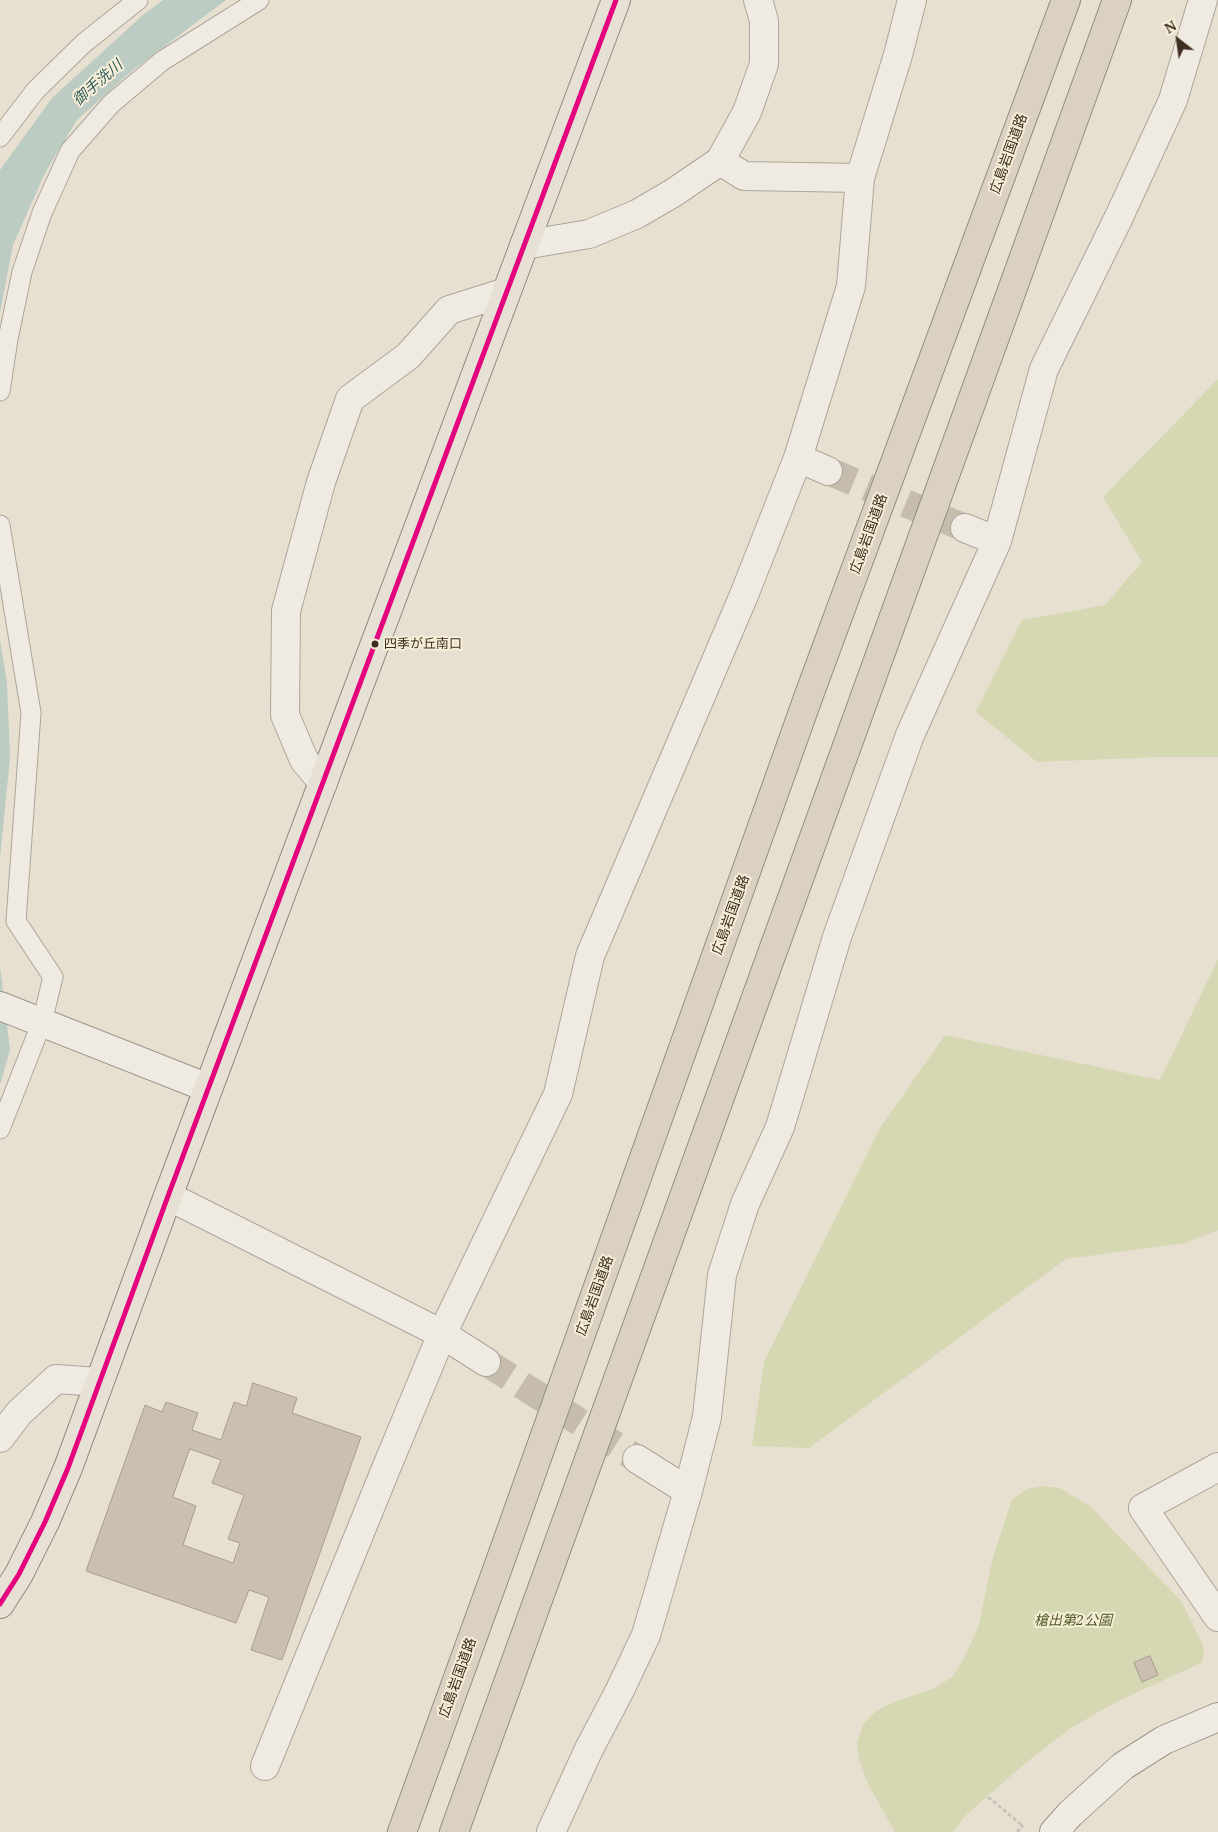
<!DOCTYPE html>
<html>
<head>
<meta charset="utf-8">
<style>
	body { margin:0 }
	#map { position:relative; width:1218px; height:1832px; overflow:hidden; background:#e7e0d1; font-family:"Noto Serif",serif }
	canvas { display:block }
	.north { position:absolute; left:1153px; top:15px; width:50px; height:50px; -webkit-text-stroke:4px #f7eed8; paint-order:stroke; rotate:330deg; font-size:14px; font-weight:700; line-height:20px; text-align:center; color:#3d2e20 }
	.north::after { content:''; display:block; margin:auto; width:18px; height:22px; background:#3d2e20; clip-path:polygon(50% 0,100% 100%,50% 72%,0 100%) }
</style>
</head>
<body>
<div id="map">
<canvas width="1218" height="1832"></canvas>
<div class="north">N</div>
</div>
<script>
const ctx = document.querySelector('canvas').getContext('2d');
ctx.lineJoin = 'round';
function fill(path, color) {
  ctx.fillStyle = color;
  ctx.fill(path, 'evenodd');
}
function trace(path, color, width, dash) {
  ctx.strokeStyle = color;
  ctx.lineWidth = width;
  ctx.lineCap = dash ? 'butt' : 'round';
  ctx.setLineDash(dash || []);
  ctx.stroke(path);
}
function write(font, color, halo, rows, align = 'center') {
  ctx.font = font + ' "Noto Serif","Noto Sans JP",serif';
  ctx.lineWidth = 4;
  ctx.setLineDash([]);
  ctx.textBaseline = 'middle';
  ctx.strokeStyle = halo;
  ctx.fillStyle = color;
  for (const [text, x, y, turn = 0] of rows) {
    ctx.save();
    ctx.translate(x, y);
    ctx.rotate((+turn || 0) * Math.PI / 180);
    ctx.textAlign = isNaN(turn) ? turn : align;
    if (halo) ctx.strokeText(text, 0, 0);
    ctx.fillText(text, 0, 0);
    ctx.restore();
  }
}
fill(new Path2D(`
	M 1218,379 L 1218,757 L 1160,757 L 1037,762 L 976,712 L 1022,620 L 1105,605 L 1142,562 L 1103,497 Z
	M 1218,959 L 1218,1230 L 1185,1243 L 1066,1259 L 809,1448 L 752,1446 L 764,1362 L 880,1128 L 945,1035 L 1160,1080 Z
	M 1043,1486 L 1060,1488 L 1091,1507 L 1182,1602 L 1203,1646 L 1204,1655 L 1201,1663 L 1116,1702 L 1071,1728 L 1028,1761 L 968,1813 L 953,1832 L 895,1832 L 869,1786 L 859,1759 L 857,1743 L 863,1724 L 876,1711 L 894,1702 L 935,1688 L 953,1676 L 964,1658 L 978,1628 L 993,1557 L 1012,1499 L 1027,1489 Z`), '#d6d7b3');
fill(new Path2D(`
	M 163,0 L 226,0 L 133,70 L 77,120 L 45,173 L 13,245 L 0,313 L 0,170 L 52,98 L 143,15 Z
	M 0,640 L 7,683 L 10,758 L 0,858 Z
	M 0,966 L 10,1050 L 0,1085 Z`), '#bcccc2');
const building = new Path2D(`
	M 253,1383 L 297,1398 L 292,1413 L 361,1437 L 282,1660 L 251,1650 L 269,1597 L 249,1590 L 236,1623 L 86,1571 L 145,1405 L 162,1412 L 166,1402 L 198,1413 L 192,1430 L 221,1440 L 234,1402 L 246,1406 ZM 190,1449 L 221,1460 L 212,1483 L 244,1495 L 228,1539 L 240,1543 L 233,1563 L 183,1545 L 196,1506 L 173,1497 Z
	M 1150,1656 L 1158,1675 L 1142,1682 L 1134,1663 Z`);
fill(building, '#cbbfb2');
trace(building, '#a89c90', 1);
trace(new Path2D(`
	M 828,471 L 965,528
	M 486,1362 L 637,1459`), '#c5bcae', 28, [28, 14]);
const lane = new Path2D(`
	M 0,137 L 35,91 L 84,43 L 138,0
	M 0,391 L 8,339 L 22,272 L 42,213 L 70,151 L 111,104 L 162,61 L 259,0
	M 0,525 L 31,713 L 16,921 L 53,977 L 42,1022 L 0,1129`);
const street = new Path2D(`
	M 720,161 L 744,176 L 860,178
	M 524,245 L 589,234 L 637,214 L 673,193 L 720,161 L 747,112 L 764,64 L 764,21 L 758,0
	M 798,458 L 828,471
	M 965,528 L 997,541
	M 323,783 L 304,760 L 285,715 L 286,611 L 321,482 L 350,399 L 408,356 L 449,310 L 506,292
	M 168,1196 L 442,1334 L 486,1362
	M 0,1438 L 19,1413 L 56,1379 L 99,1382
	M 637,1459 L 688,1491
	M 1218,1467 L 1143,1508 L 1218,1617
	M 265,1766 L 385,1471 L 442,1334 L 558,1094 L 590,956 L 744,595 L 798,458 L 851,286 L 860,178 L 898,55 L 912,0
	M 551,1832 L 589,1749 L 619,1692 L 646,1635 L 688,1491 L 707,1417 L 722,1275 L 745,1204 L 780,1127 L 837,937 L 910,735 L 997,541 L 1044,369 L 1118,219 L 1173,100 L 1203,0`);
const secondary = new Path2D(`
	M 0,1006 L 208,1088
	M 1054,1832 L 1070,1814 L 1123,1766 L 1164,1740 L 1218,1717`);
const primary = new Path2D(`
	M 0,1604 L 19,1574 L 45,1522 L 68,1468 L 168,1196 L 616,0`);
const highway = new Path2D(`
	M 402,1832 L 497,1570 L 809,695 L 1066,0
	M 454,1832 L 1117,0`);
trace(lane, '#ada599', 21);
trace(street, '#ada599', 30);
trace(secondary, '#9c958a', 30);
trace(primary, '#928b80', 30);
trace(highway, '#928b80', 30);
trace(new Path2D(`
	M 988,1797 L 1023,1826
	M 1017,1832 L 1023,1825`), '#c8c2b9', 3, [4, 2.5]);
trace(lane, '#efebe3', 19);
trace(street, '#efebe3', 28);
trace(secondary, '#efebe3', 28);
trace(primary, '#e6e1d4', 28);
trace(highway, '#dad1c2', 28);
trace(new Path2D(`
	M 0,1604 L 19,1574 L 45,1522 L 68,1468 L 168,1196 L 616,0`), '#e5007d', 5);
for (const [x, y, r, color] of [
	[375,644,4.5,"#3d2e20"]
]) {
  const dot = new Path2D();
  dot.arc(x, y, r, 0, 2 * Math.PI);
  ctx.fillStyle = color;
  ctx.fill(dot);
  trace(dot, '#f7eed8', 2);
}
write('13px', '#3d2e20', '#f7eed8', [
	["四季が丘南口",384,644]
], 'left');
write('14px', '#3d2e20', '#f7eed8', [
	["広島岩国道路",1009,154,-70],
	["広島岩国道路",869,534,-70],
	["広島岩国道路",731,915,-70],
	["広島岩国道路",595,1296,-70],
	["広島岩国道路",458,1678,-70]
]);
write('italic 14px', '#4d5a26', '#f7eed8', [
	["槍出第2公園",1073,1621]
]);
write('italic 15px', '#2f5d5a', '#f7eed8', [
	["御手洗川",98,83,-41]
]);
</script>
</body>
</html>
